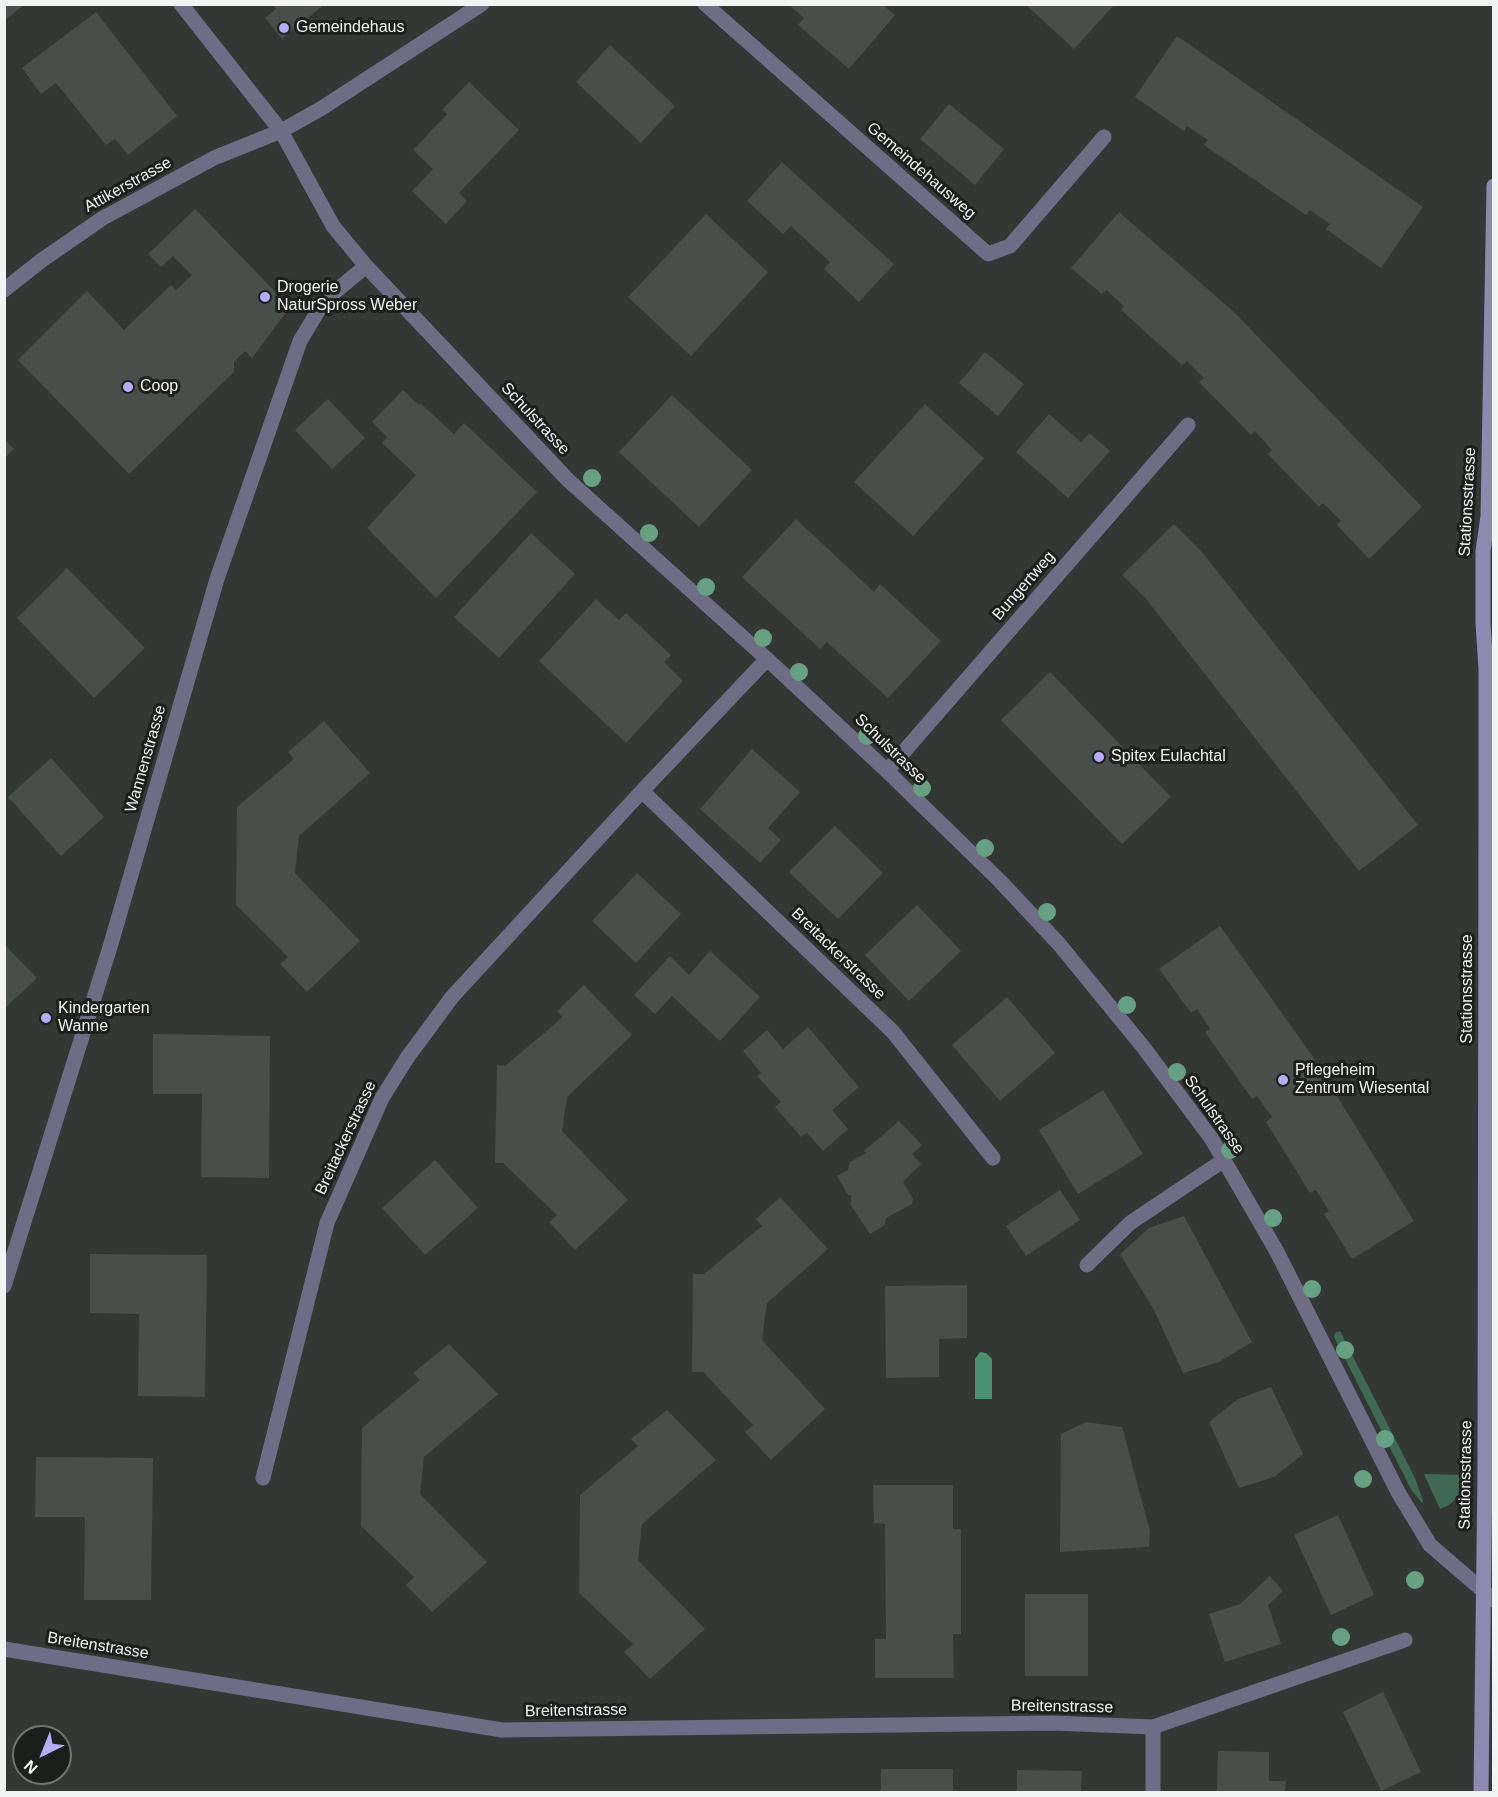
<!DOCTYPE html>
<html>
<head>
<meta charset="utf-8">
<style>
	body { margin:0 }
	#map { position:relative; width:1498px; height:1797px; overflow:hidden; background:#333835; font-family:Helvetica,sans-serif }
	canvas { display:block }
	.frame { position:absolute; inset:0; border:6px solid #f1f4f2; pointer-events:none }
	.north { position:absolute; left:12px; top:1725px; width:60px; height:60px; box-sizing:border-box; background:#1d1f1d; border:2px solid #727472; border-radius:50%; rotate:223deg; font-size:16px; font-weight:700; line-height:24px; text-align:center; color:#f1f4f2 }
	.north::after { content:''; display:block; margin:auto; width:21px; height:27px; background:#b6acf8; clip-path:polygon(50% 0,100% 100%,50% 72%,0 100%) }
</style>
</head>
<body>
<div id="map">
<canvas width="1498" height="1797"></canvas>
<div class="frame"></div>
<div class="north">N</div>
</div>
<script>
const ctx = document.querySelector('canvas').getContext('2d');
ctx.lineJoin = 'round';
function fill(path, color) {
  ctx.fillStyle = color;
  ctx.fill(path, 'evenodd');
}
function trace(path, color, width, dash) {
  ctx.strokeStyle = color;
  ctx.lineWidth = width;
  ctx.lineCap = dash ? 'butt' : 'round';
  ctx.setLineDash(dash || []);
  ctx.stroke(path);
}
function write(font, color, halo, rows, align = 'center') {
  ctx.font = font + ' Helvetica,sans-serif';
  ctx.lineWidth = 6;
  ctx.setLineDash([]);
  ctx.textBaseline = 'middle';
  ctx.strokeStyle = halo;
  ctx.fillStyle = color;
  for (const [text, x, y, turn = 0] of rows) {
    ctx.save();
    ctx.translate(x, y);
    ctx.rotate((+turn || 0) * Math.PI / 180);
    ctx.textAlign = isNaN(turn) ? turn : align;
    if (halo) ctx.strokeText(text, 0, 0);
    ctx.fillText(text, 0, 0);
    ctx.restore();
  }
}
fill(new Path2D(`
	M 1340,1331 L 1415,1478 L 1423,1501 L 1422,1503 L 1412,1491 L 1334,1337 L 1335,1333 Z
	M 1424,1474 L 1464,1475 C 1462,1493 1457,1503 1440,1509 Z`), '#406953');
fill(new Path2D(`
	M 980,1352 L 986,1353 L 992,1359 L 992,1399 L 975,1399 L 975,1359 Z`), '#4c916e');
fill(new Path2D(`
	M 4,4 L 25,4 L 4,21 Z
	M 272,4 L 325,4 L 282,39 L 265,18 L 276,9 Z
	M 788,4 L 882,4 L 895,15 L 849,69 L 798,25 L 804,18 Z
	M 1025,4 L 1115,4 L 1074,49 Z
	M 96,12 L 177,116 L 128,155 L 115,139 L 106,145 L 56,83 L 41,94 L 22,68 Z
	M 1177,36 L 1423,207 L 1381,268 L 1326,229 L 1330,224 L 1310,210 L 1306,215 L 1204,145 L 1208,140 L 1187,126 L 1184,131 L 1135,97 Z
	M 610,45 L 675,106 L 641,143 L 576,82 Z
	M 469,82 L 519,130 L 459,193 L 467,201 L 446,224 L 412,191 L 433,169 L 413,150 L 447,114 L 442,110 Z
	M 949,104 L 1004,149 L 975,185 L 920,139 Z
	M 782,162 L 894,264 L 859,302 L 824,269 L 830,262 L 791,226 L 783,234 L 747,201 Z
	M 195,209 L 290,307 L 252,358 L 245,351 L 234,362 L 234,372 L 129,474 L 18,360 L 87,291 L 124,330 L 171,285 L 176,290 L 192,275 L 173,256 L 161,267 L 148,254 Z
	M 1119,212 L 1234,312 L 1422,507 L 1369,559 L 1337,525 L 1341,521 L 1323,503 L 1319,507 L 1268,454 L 1272,450 L 1255,431 L 1251,435 L 1199,382 L 1204,378 L 1187,361 L 1182,365 L 1121,310 L 1124,306 L 1106,290 L 1102,294 L 1071,268 Z
	M 706,214 L 768,272 L 691,356 L 628,297 Z
	M 985,352 L 1024,384 L 998,416 L 959,383 Z
	M 403,390 L 419,405 L 420,403 L 454,434 L 464,423 L 537,492 L 436,598 L 367,528 L 416,475 L 382,443 L 387,437 L 372,422 Z
	M 672,395 L 752,470 L 699,527 L 619,452 Z
	M 328,399 L 365,438 L 332,469 L 295,430 Z
	M 925,404 L 984,458 L 913,536 L 854,482 Z
	M 1049,414 L 1081,442 L 1089,433 L 1110,451 L 1068,498 L 1016,452 Z
	M 4,439 L 14,449 L 4,458 Z
	M 796,519 L 874,592 L 880,584 L 941,641 L 888,698 L 827,642 L 820,649 L 742,577 Z
	M 1174,524 L 1202,552 L 1418,825 L 1359,871 L 1147,600 L 1122,575 Z
	M 531,533 L 575,574 L 499,658 L 454,617 Z
	M 67,568 L 145,648 L 94,698 L 17,618 Z
	M 596,599 L 619,620 L 626,613 L 671,655 L 664,662 L 683,681 L 626,743 L 539,661 Z
	M 1050,672 L 1171,797 L 1122,844 L 1001,720 Z
	M 324,721 L 370,773 L 299,836 L 295,873 L 360,941 L 307,992 L 280,964 L 288,957 L 236,905 L 237,807 L 294,759 L 288,752 Z
	M 752,749 L 800,792 L 768,828 L 781,840 L 760,863 L 700,809 Z
	M 51,758 L 104,817 L 61,856 L 8,797 Z
	M 835,826 L 883,873 L 838,919 L 789,872 Z
	M 637,873 L 681,914 L 636,963 L 592,921 Z
	M 917,905 L 961,951 L 909,1001 L 865,955 Z
	M 1220,926 L 1311,1054 L 1414,1221 L 1352,1259 L 1324,1214 L 1329,1211 L 1316,1190 L 1310,1193 L 1266,1122 L 1272,1117 L 1257,1096 L 1252,1099 L 1205,1032 L 1210,1029 L 1197,1009 L 1191,1013 L 1159,969 Z
	M 4,944 L 37,978 L 4,1009 Z
	M 710,951 L 760,997 L 720,1041 L 672,996 L 655,1014 L 634,995 L 670,956 L 689,975 Z
	M 584,985 L 632,1035 L 567,1097 L 562,1131 L 628,1200 L 575,1250 L 549,1222 L 557,1215 L 503,1163 L 495,1163 L 497,1065 L 505,1066 L 549,1029 L 562,1017 L 557,1011 Z
	M 1007,997 L 1055,1053 L 1000,1101 L 952,1045 Z
	M 808,1027 L 859,1087 L 832,1110 L 848,1129 L 823,1151 L 807,1133 L 801,1137 L 775,1107 L 781,1102 L 757,1076 L 761,1073 L 743,1051 L 767,1030 L 783,1049 Z
	M 153,1034 L 270,1036 L 269,1178 L 201,1177 L 202,1094 L 153,1094 Z
	M 1103,1090 L 1143,1154 L 1078,1194 L 1039,1130 Z
	M 899,1121 L 922,1145 L 912,1154 L 921,1164 L 903,1182 L 913,1199 L 912,1204 L 886,1218 L 885,1225 L 870,1234 L 850,1204 L 852,1196 L 848,1195 L 837,1176 L 848,1170 L 850,1162 L 866,1153 L 864,1151 Z
	M 435,1160 L 478,1208 L 425,1255 L 382,1208 Z
	M 1060,1190 L 1080,1220 L 1026,1256 L 1006,1226 Z
	M 780,1197 L 828,1249 L 767,1303 L 762,1340 L 825,1409 L 771,1460 L 745,1432 L 753,1425 L 703,1372 L 692,1372 L 693,1274 L 704,1274 L 762,1226 L 756,1219 Z
	M 1184,1216 L 1252,1342 L 1219,1362 L 1183,1373 L 1154,1310 L 1120,1254 L 1149,1228 Z
	M 90,1254 L 207,1255 L 205,1397 L 138,1396 L 139,1314 L 90,1313 Z
	M 967,1285 L 967,1338 L 939,1339 L 939,1377 L 886,1378 L 885,1286 Z
	M 449,1344 L 498,1394 L 424,1457 L 420,1494 L 487,1562 L 432,1612 L 406,1585 L 414,1577 L 361,1526 L 362,1428 L 420,1380 L 413,1373 Z
	M 1271,1387 L 1303,1454 L 1274,1477 L 1239,1488 L 1209,1422 L 1238,1399 Z
	M 667,1410 L 716,1460 L 642,1524 L 638,1560 L 705,1629 L 650,1679 L 624,1652 L 633,1644 L 579,1593 L 580,1495 L 638,1446 L 631,1439 Z
	M 1086,1422 L 1122,1427 L 1150,1531 L 1149,1547 L 1060,1552 L 1061,1434 Z
	M 36,1457 L 153,1458 L 151,1600 L 84,1600 L 85,1517 L 35,1517 Z
	M 873,1485 L 953,1485 L 953,1529 L 961,1529 L 961,1634 L 953,1634 L 954,1678 L 875,1678 L 875,1639 L 886,1639 L 885,1524 L 874,1523 Z
	M 1338,1515 L 1374,1595 L 1331,1615 L 1294,1535 Z
	M 1270,1576 L 1283,1591 L 1268,1605 L 1281,1644 L 1225,1662 L 1209,1614 L 1240,1604 Z
	M 1025,1594 L 1088,1594 L 1088,1676 L 1025,1676 Z
	M 1383,1692 L 1421,1772 L 1381,1791 L 1343,1712 Z
	M 1218,1751 L 1269,1752 L 1269,1781 L 1286,1781 L 1285,1792 L 1217,1792 Z
	M 881,1769 L 953,1769 L 953,1792 L 881,1792 Z
	M 1017,1770 L 1082,1771 L 1081,1792 L 1017,1792 Z`), '#484e4a');
trace(new Path2D(`
	M 1087,1265 L 1130,1223 L 1224,1160
	M 4,1649 L 502,1730 L 1053,1723 L 1153,1727 L 1405,1640`), '#6f6c85', 15);
trace(new Path2D(`
	M 181,4 L 281,131 L 333,226 L 366,266 L 568,480 L 767,659 L 887,771 L 1000,881 L 1059,944 L 1144,1048 L 1211,1138 L 1276,1250 L 1398,1492 L 1430,1545 L 1494,1600
	M 705,4 L 988,254 L 1010,246 L 1104,137
	M 4,290 L 42,260 L 103,218 L 214,158 L 281,131 L 322,108 L 482,4
	M 887,771 L 1188,425
	M 642,791 L 893,1032 L 993,1158
	M 4,1286 L 110,947 L 217,579 L 300,341 L 324,301 L 366,266
	M 263,1478 L 327,1223 L 382,1098 L 407,1058 L 452,997 L 642,791 L 767,659
	M 1153,1792 L 1153,1727`), '#6f6c85', 15);
trace(new Path2D(`
	M 1481,1792 L 1485,1469 L 1486,812 L 1486,669 L 1483,623 L 1483,551 L 1488,516 L 1494,186`), '#8d89b1', 15);
ctx.fillStyle = '#67a082';
for (const [x, y] of [
	[592,478],
	[649,533],
	[706,587],
	[763,638],
	[799,672],
	[867,736],
	[922,788],
	[985,848],
	[1047,912],
	[1127,1005],
	[1177,1072],
	[1230,1150],
	[1273,1218],
	[1312,1289],
	[1345,1350],
	[1385,1439],
	[1363,1479],
	[1415,1580],
	[1341,1637]
]) {
  ctx.beginPath();
  ctx.arc(x, y, 9, 0, 2 * Math.PI);
  ctx.fill();
}
for (const [x, y, r, color] of [
	[284,28,6,"#b6acf8"],
	[265,297,6,"#b6acf8"],
	[128,387,6,"#b6acf8"],
	[1099,757,6,"#b6acf8"],
	[46,1018,6,"#b6acf8"],
	[1283,1080,6,"#b6acf8"]
]) {
  const dot = new Path2D();
  dot.arc(x, y, r, 0, 2 * Math.PI);
  ctx.fillStyle = color;
  ctx.fill(dot);
  trace(dot, '#1d1f1d', 2);
}
write('16px', '#f1f4f2', '#1d1f1d', [
	["Gemeindehaus",296,28],
	["Drogerie",277,288],
	["NaturSpross Weber",277,306],
	["Coop",140,387],
	["Spitex Eulachtal",1111,757],
	["Kindergarten",58,1009],
	["Wanne",58,1027],
	["Pflegeheim",1295,1071],
	["Zentrum Wiesental",1295,1089]
], 'left');
write('16px', '#f1f4f2', '#1d1f1d', [
	["Gemeindehausweg",921,171,41],
	["Attikerstrasse",128,185,-29],
	["Schulstrasse",535,419,47],
	["Stationsstrasse",1468,502,-87],
	["Bungertweg",1024,586,-49],
	["Schulstrasse",890,749,44],
	["Wannenstrasse",146,759,-74],
	["Breitackerstrasse",838,954,44],
	["Stationsstrasse",1468,989,-90],
	["Schulstrasse",1214,1115,55],
	["Breitackerstrasse",346,1138,-65],
	["Stationsstrasse",1466,1475,-89],
	["Breitenstrasse",98,1646,9],
	["Breitenstrasse",1062,1707,1],
	["Breitenstrasse",576,1711,-1]
]);
</script>
</body>
</html>
